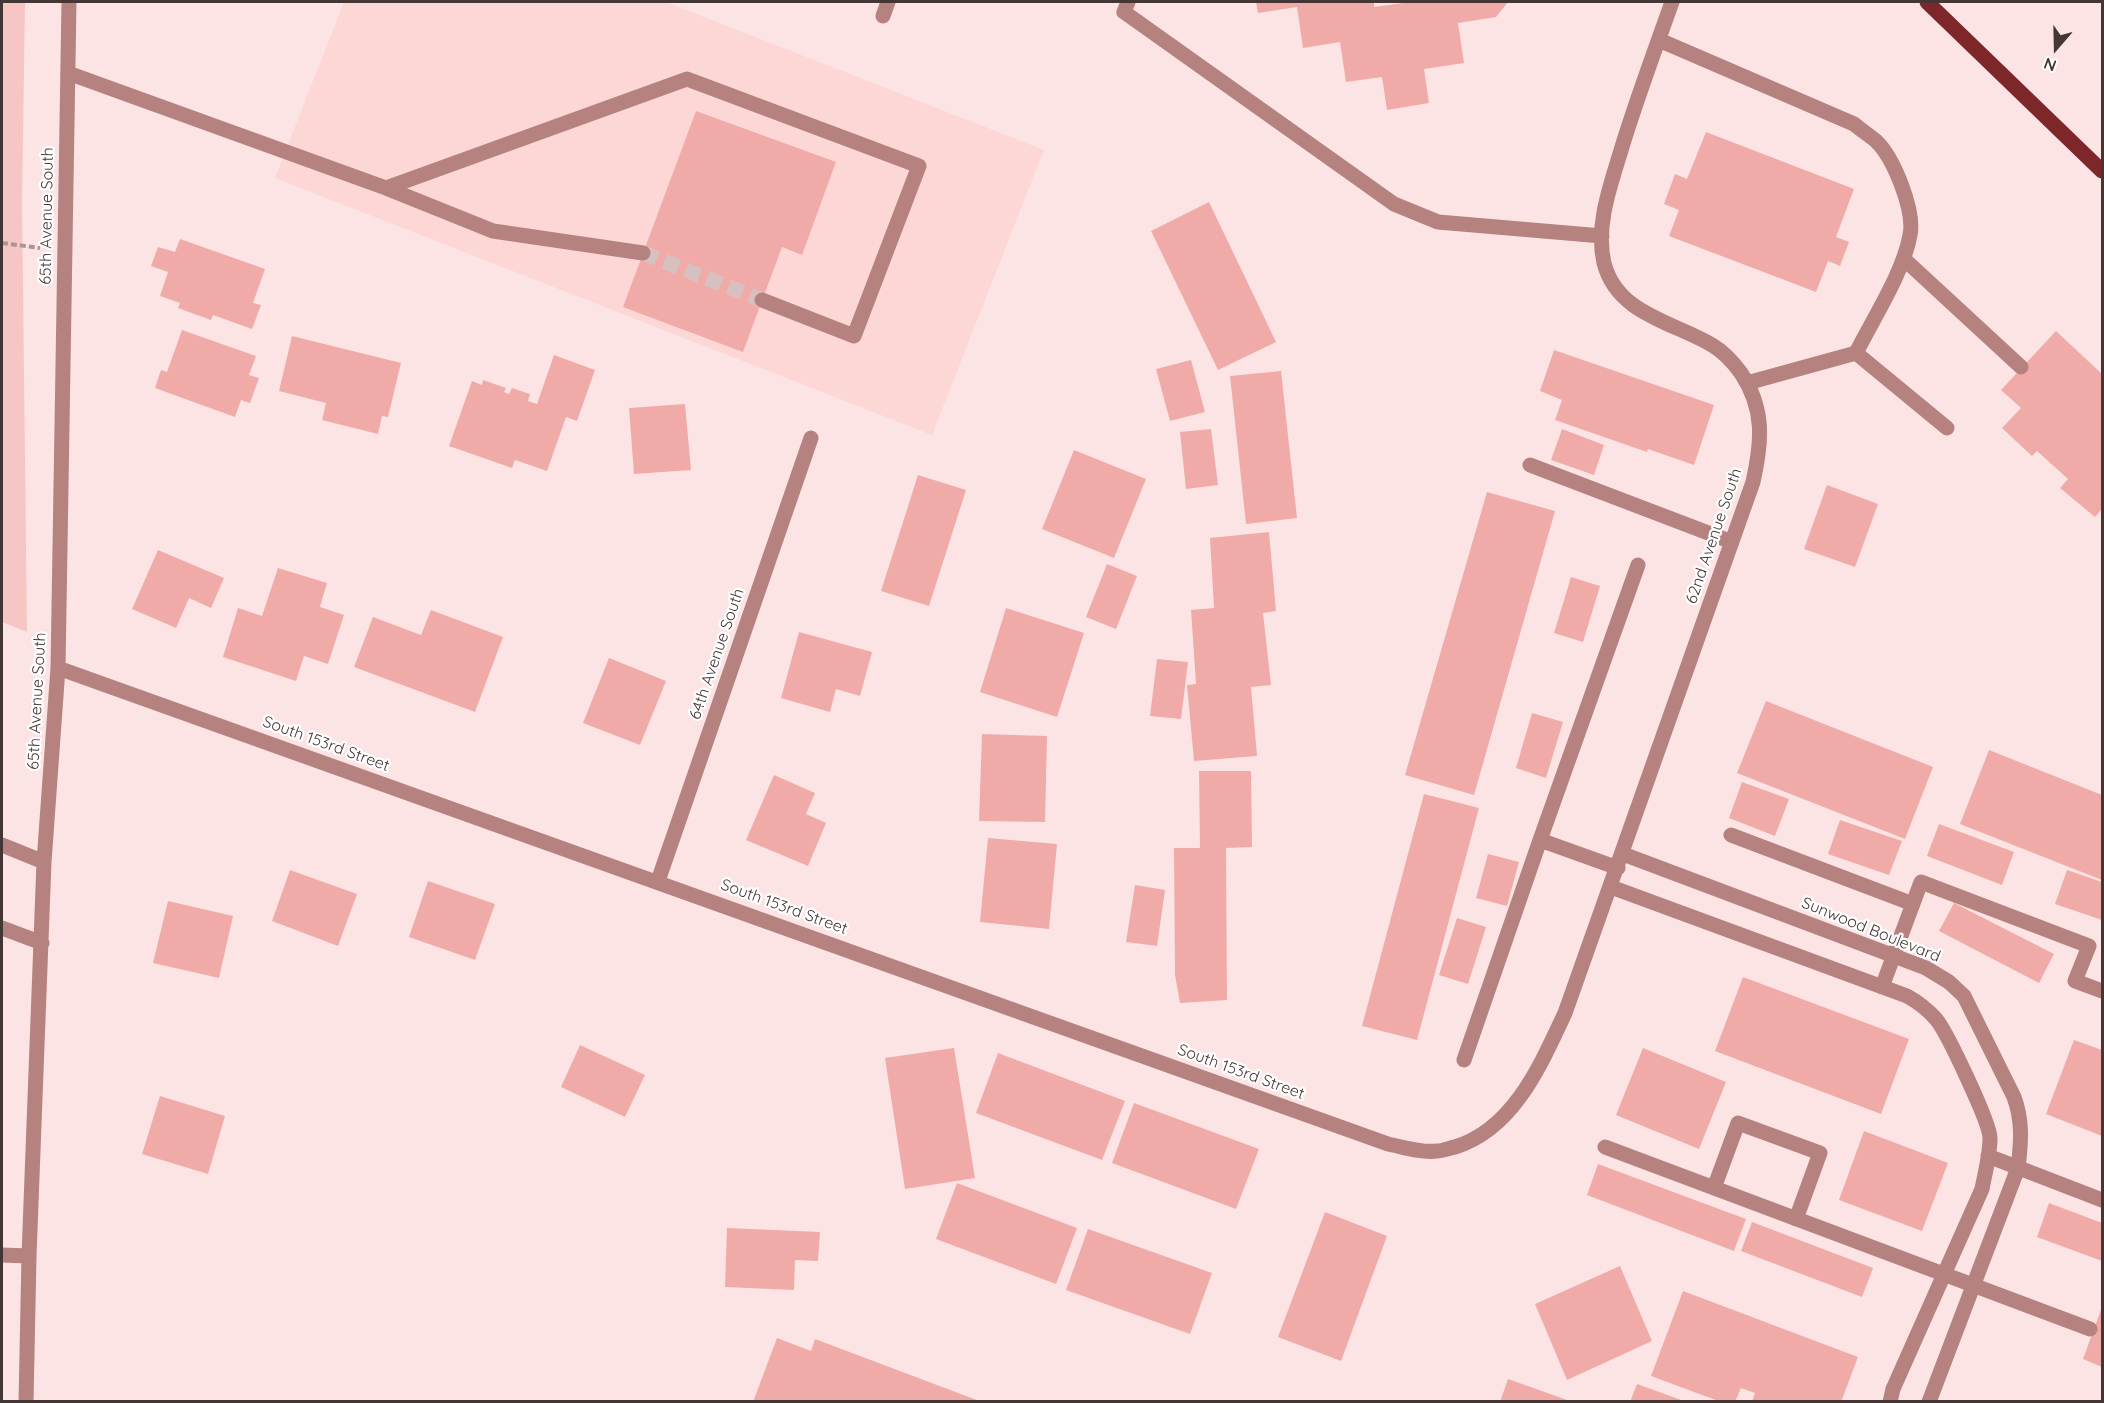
<!DOCTYPE html>
<html>
<head>
<meta charset="utf-8">
<style>
	body { margin:0 }
	#map { position:relative; width:2104px; height:1403px; overflow:hidden; background:#fbe4e3; font-family:Quicksand,sans-serif }
	canvas { display:block }
	.frame { position:absolute; inset:0; border:3px solid #453636; pointer-events:none }
	.north { position:absolute; left:2026px; top:18px; width:60px; height:60px; -webkit-text-stroke:4px #fff; paint-order:stroke; rotate:200deg; font-size:16px; font-weight:700; line-height:24px; text-align:center; color:#453636 }
	.north::after { content:''; display:block; margin:auto; width:21px; height:27px; background:#453636; clip-path:polygon(50% 0,100% 100%,50% 72%,0 100%) }
</style>
</head>
<body>
<div id="map">
<canvas width="2104" height="1403"></canvas>
<div class="frame"></div>
<div class="north">N</div>
</div>
<script>
const ctx = document.querySelector('canvas').getContext('2d');
ctx.lineJoin = 'round';
function fill(path, color) {
  ctx.fillStyle = color;
  ctx.fill(path, 'evenodd');
}
function trace(path, color, width, dash) {
  ctx.strokeStyle = color;
  ctx.lineWidth = width;
  ctx.lineCap = dash ? 'butt' : 'round';
  ctx.setLineDash(dash || []);
  ctx.stroke(path);
}
function write(font, color, halo, rows, align = 'center') {
  ctx.font = font + ' Quicksand,sans-serif';
  ctx.lineWidth = 4.5;
  ctx.setLineDash([]);
  ctx.textBaseline = 'middle';
  ctx.strokeStyle = halo;
  ctx.fillStyle = color;
  for (const [text, x, y, turn = 0] of rows) {
    ctx.save();
    ctx.translate(x, y);
    ctx.rotate((+turn || 0) * Math.PI / 180);
    ctx.textAlign = isNaN(turn) ? turn : align;
    if (halo) ctx.strokeText(text, 0, 0);
    ctx.fillText(text, 0, 0);
    ctx.restore();
  }
}
fill(new Path2D(`
	M 344,2 L 666,2 L 1044,150 L 932,435 L 275,178 Z`), '#fcd7d5');
fill(new Path2D(`
	M 2,2 L 25,2 L 22,203 L 27,632 L 2,622 Z`), '#f5c6c3');
fill(new Path2D(`
	M 1256,2 L 1374,2 L 1374,7 L 1410,2 L 1508,2 L 1496,17 L 1458,23 L 1464,63 L 1424,69 L 1429,103 L 1387,110 L 1382,77 L 1346,82 L 1340,42 L 1303,48 L 1297,7 L 1258,13 Z
	M 696,111 L 836,162 L 802,255 L 782,247 L 743,352 L 623,307 Z
	M 1706,132 L 1854,189 L 1836,237 L 1849,242 L 1840,266 L 1828,261 L 1816,292 L 1669,236 L 1679,210 L 1664,204 L 1675,174 L 1687,179 Z
	M 1209,202 L 1276,342 L 1218,370 L 1151,231 Z
	M 180,239 L 265,269 L 253,303 L 261,305 L 252,329 L 213,315 L 211,320 L 178,308 L 180,303 L 160,296 L 168,272 L 151,266 L 158,247 L 175,252 Z
	M 182,330 L 256,356 L 249,375 L 259,378 L 250,403 L 241,400 L 235,417 L 155,388 L 161,370 L 167,372 Z
	M 2056,331 L 2102,374 L 2102,509 L 2095,517 L 2060,488 L 2068,479 L 2037,451 L 2032,456 L 2002,428 L 2021,408 L 2001,390 Z
	M 292,336 L 401,363 L 388,417 L 382,416 L 378,434 L 322,420 L 326,403 L 279,391 Z
	M 1554,350 L 1714,405 L 1694,465 L 1648,449 L 1647,452 L 1555,420 L 1562,400 L 1540,391 Z
	M 554,355 L 595,370 L 577,421 L 566,417 L 547,471 L 515,460 L 512,468 L 449,446 L 472,381 L 482,385 L 483,380 L 506,388 L 504,392 L 509,394 L 512,388 L 530,394 L 528,401 L 537,404 Z
	M 1191,360 L 1205,412 L 1170,421 L 1156,369 Z
	M 1281,371 L 1297,518 L 1246,524 L 1230,376 Z
	M 685,404 L 691,470 L 634,474 L 629,408 Z
	M 1211,429 L 1218,485 L 1186,489 L 1180,432 Z
	M 1562,429 L 1604,445 L 1594,475 L 1551,460 Z
	M 1074,450 L 1146,479 L 1114,558 L 1042,529 Z
	M 918,475 L 966,490 L 929,606 L 881,591 Z
	M 1827,485 L 1878,504 L 1855,567 L 1804,549 Z
	M 1487,492 L 1555,511 L 1474,795 L 1405,775 Z
	M 1269,532 L 1276,611 L 1263,613 L 1271,685 L 1251,687 L 1257,756 L 1194,761 L 1187,685 L 1196,684 L 1191,610 L 1214,608 L 1210,538 Z
	M 158,550 L 224,578 L 211,608 L 189,598 L 176,628 L 132,609 Z
	M 1107,564 L 1137,576 L 1116,629 L 1086,617 Z
	M 278,568 L 327,583 L 320,607 L 344,615 L 328,664 L 304,656 L 296,681 L 223,657 L 238,608 L 262,616 Z
	M 1571,577 L 1600,586 L 1583,642 L 1554,633 Z
	M 1006,608 L 1084,633 L 1057,717 L 980,692 Z
	M 431,610 L 503,637 L 475,712 L 354,667 L 373,617 L 421,635 Z
	M 799,632 L 872,652 L 860,696 L 836,689 L 830,712 L 781,698 Z
	M 609,658 L 666,681 L 640,745 L 583,723 Z
	M 1157,659 L 1188,662 L 1181,719 L 1150,716 Z
	M 1766,701 L 1933,767 L 1905,839 L 1737,773 Z
	M 1532,713 L 1563,722 L 1546,778 L 1516,768 Z
	M 982,734 L 1047,736 L 1045,822 L 979,821 Z
	M 1989,750 L 2102,795 L 2102,880 L 1960,824 Z
	M 1199,771 L 1251,771 L 1252,847 L 1226,848 L 1227,1000 L 1180,1003 L 1175,975 L 1174,848 L 1200,848 Z
	M 774,775 L 815,793 L 806,814 L 826,823 L 808,866 L 746,840 Z
	M 1742,782 L 1789,799 L 1775,836 L 1729,818 Z
	M 1424,794 L 1479,808 L 1417,1040 L 1362,1026 Z
	M 1840,820 L 1902,841 L 1889,875 L 1828,854 Z
	M 1939,824 L 2014,852 L 2002,885 L 1927,856 Z
	M 988,838 L 1057,844 L 1049,929 L 980,922 Z
	M 1488,854 L 1519,862 L 1507,906 L 1476,898 Z
	M 290,870 L 357,894 L 338,946 L 272,921 Z
	M 2067,870 L 2102,882 L 2102,920 L 2055,904 Z
	M 428,881 L 495,904 L 475,960 L 409,937 Z
	M 1135,885 L 1165,890 L 1157,946 L 1126,942 Z
	M 168,901 L 233,916 L 219,978 L 153,963 Z
	M 1954,903 L 2054,954 L 2039,983 L 1939,931 Z
	M 1457,918 L 1486,927 L 1468,984 L 1439,975 Z
	M 1743,977 L 1909,1039 L 1881,1114 L 1715,1051 Z
	M 2074,1040 L 2102,1050 L 2102,1136 L 2046,1114 Z
	M 580,1045 L 645,1075 L 625,1117 L 561,1087 Z
	M 954,1048 L 975,1178 L 905,1189 L 885,1058 Z
	M 1643,1048 L 1726,1082 L 1699,1149 L 1616,1115 Z
	M 998,1053 L 1125,1101 L 1102,1160 L 976,1113 Z
	M 160,1096 L 225,1116 L 208,1174 L 142,1154 Z
	M 1134,1103 L 1259,1149 L 1236,1209 L 1112,1163 Z
	M 1864,1131 L 1948,1163 L 1922,1231 L 1839,1200 Z
	M 1598,1164 L 1746,1219 L 1734,1251 L 1587,1195 Z
	M 957,1183 L 1077,1228 L 1056,1284 L 936,1239 Z
	M 2049,1203 L 2102,1223 L 2102,1261 L 2037,1237 Z
	M 1325,1212 L 1387,1236 L 1341,1361 L 1278,1337 Z
	M 1752,1222 L 1873,1268 L 1862,1297 L 1741,1251 Z
	M 727,1228 L 820,1232 L 818,1261 L 795,1260 L 794,1290 L 725,1287 Z
	M 1088,1229 L 1212,1273 L 1190,1334 L 1066,1290 Z
	M 1620,1266 L 1652,1341 L 1567,1380 L 1535,1304 Z
	M 1683,1291 L 1858,1357 L 1841,1402 L 1752,1402 L 1755,1393 L 1741,1388 L 1735,1402 L 1721,1402 L 1651,1376 Z
	M 2102,1307 L 2102,1367 L 2083,1359 Z
	M 777,1338 L 811,1351 L 815,1339 L 982,1402 L 753,1402 Z
	M 1508,1379 L 1570,1401 L 1570,1402 L 1500,1402 Z
	M 1637,1384 L 1684,1401 L 1684,1402 L 1630,1402 Z`), '#f0aba9');
trace(new Path2D(`
	M 643,253 L 762,300`), '#d7c1c0', 15, [15, 8]);
trace(new Path2D(`
	M 2,243 L 40,248`), '#a89594', 4, [6, 3]);
trace(new Path2D(`
	M 1128,2 L 1124,12 L 1394,204 L 1438,222 L 1602,236
	M 883,16 L 888,2
	M 1659,40 L 1854,124 C 1861,130 1869,135 1876,141 C 1894,158 1915,211 1910,235 C 1904,271 1873,319 1856,353 L 1747,383
	M 68,73 L 386,188 L 687,79 L 919,166 L 854,336 L 762,300
	M 386,188 L 493,231 L 643,253
	M 1904,259 L 2021,367
	M 1856,353 L 1947,428
	M 1530,465 L 1732,542
	M 58,668 L 1388,1144 C 1403,1147 1421,1153 1437,1151 C 1443,1151 1449,1148 1455,1147 C 1514,1129 1541,1064 1565,1013 L 1753,482 C 1762,442 1765,409 1741,373 C 1733,362 1724,352 1712,345 C 1673,322 1617,314 1604,263 C 1595,225 1611,184 1622,147 C 1637,98 1655,50 1672,2
	M 1731,835 L 1913,904
	M 1540,840 L 1638,565
	M 2,845 L 44,862
	M 1623,854 L 1926,968 L 1949,982 L 1964,996 L 2014,1097 C 2023,1121 2021,1143 2018,1168 L 1929,1402
	M 658,881 L 811,438
	M 1611,887 L 1907,996 C 1918,1002 1928,1010 1936,1019 C 1947,1032 1990,1123 1990,1138 C 1990,1155 1985,1173 1982,1189 L 1893,1389 L 1890,1402
	M 2,928 L 42,943
	M 1882,987 L 1921,882 L 2089,946 L 2075,981 L 2102,991
	M 1464,1060 L 1540,840 L 1618,868
	M 1605,1147 L 2090,1329
	M 1988,1156 L 2102,1200
	M 1714,1188 L 1738,1123 L 1820,1153 L 1796,1219
	M 2,1255 L 29,1256
	M 26,1402 L 29,1256 L 44,862 L 58,668 L 69,2`), '#b58280', 15);
trace(new Path2D(`
	M 1927,2 L 2102,171`), '#7e272b', 15);
write('16px', '#453636', '#fff', [
	["65th Avenue South",47,216,-89],
	["62nd Avenue South",1714,536,-71],
	["64th Avenue South",717,654,-71],
	["65th Avenue South",37,701,-87],
	["South 153rd Street",326,744,20],
	["South 153rd Street",784,907,20],
	["Sunwood Boulevard",1871,930,22],
	["South 153rd Street",1241,1072,20]
]);
</script>
</body>
</html>
